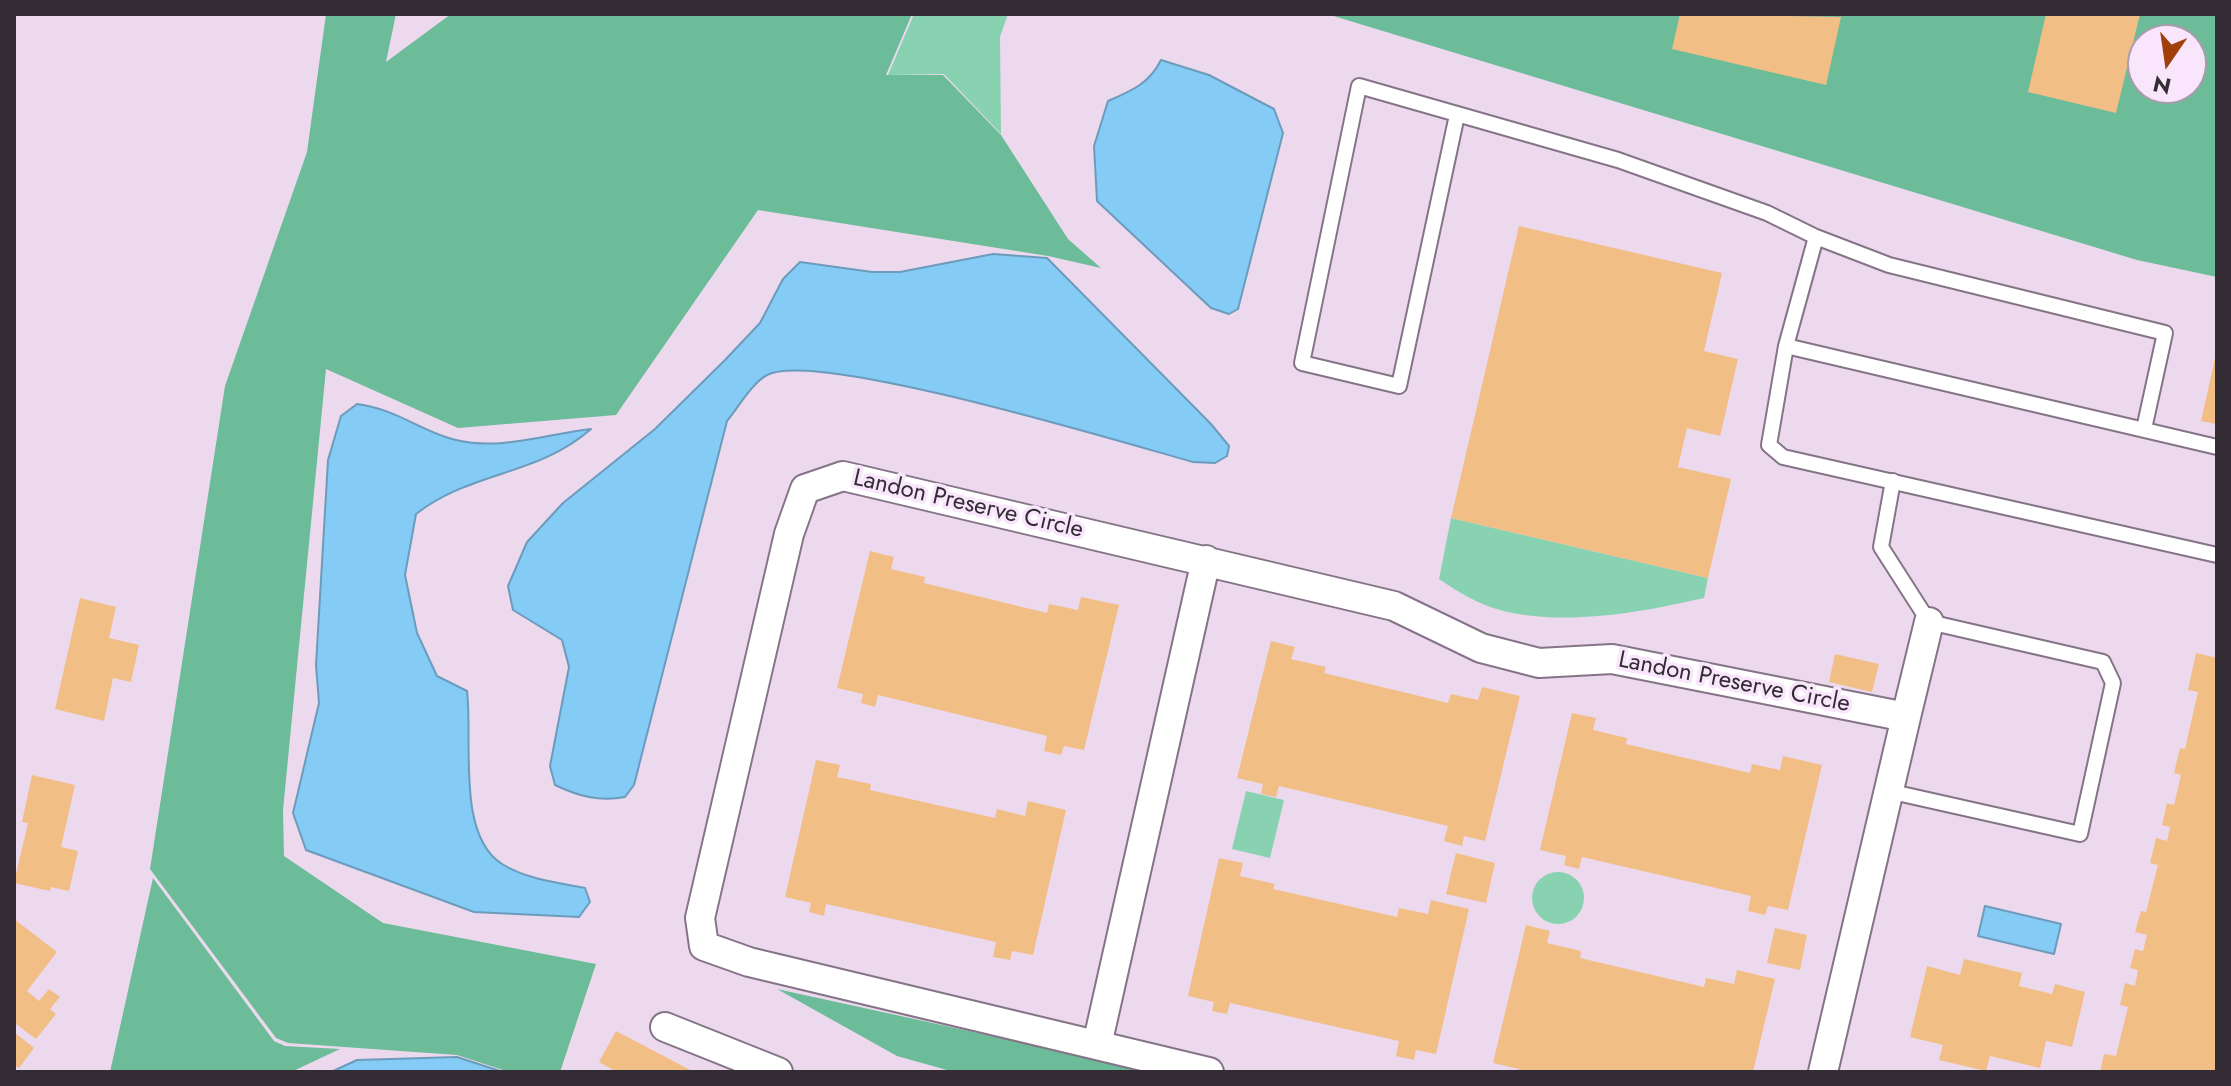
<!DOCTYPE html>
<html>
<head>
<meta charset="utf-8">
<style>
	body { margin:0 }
	#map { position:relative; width:2231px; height:1086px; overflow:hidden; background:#ecd9ee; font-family:Jost,sans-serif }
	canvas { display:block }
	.frame { position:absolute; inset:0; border:16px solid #342c35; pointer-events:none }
	.north { position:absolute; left:2127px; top:24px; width:80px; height:80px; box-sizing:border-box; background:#f9e6fc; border:2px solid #aa9cac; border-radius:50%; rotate:193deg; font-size:22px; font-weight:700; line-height:32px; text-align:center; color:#342c35 }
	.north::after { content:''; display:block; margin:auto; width:28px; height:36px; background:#a23e09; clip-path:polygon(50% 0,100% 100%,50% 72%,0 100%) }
</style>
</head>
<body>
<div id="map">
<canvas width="2231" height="1086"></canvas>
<div class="frame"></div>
<div class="north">N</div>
</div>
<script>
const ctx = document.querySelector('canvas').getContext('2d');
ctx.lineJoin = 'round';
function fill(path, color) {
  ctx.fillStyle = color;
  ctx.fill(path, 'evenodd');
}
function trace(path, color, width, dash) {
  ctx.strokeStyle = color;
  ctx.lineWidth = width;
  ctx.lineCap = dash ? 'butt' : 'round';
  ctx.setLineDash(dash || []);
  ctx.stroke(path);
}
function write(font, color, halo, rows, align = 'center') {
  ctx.font = font + ' Jost,sans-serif';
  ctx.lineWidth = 7;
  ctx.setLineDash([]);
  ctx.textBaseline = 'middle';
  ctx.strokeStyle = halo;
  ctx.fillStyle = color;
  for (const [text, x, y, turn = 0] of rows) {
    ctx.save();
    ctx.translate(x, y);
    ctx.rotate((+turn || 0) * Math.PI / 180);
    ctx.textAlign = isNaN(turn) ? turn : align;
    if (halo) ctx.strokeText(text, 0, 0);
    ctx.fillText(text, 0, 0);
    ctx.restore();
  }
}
fill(new Path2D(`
	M 914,14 L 1008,14 L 1000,37 L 1001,134 L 944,74 L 888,75 Z
	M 1451,518 L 1708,578 L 1704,598 C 1643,612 1563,627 1500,610 C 1478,604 1458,592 1439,579 Z
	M 1246,791 L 1284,800 L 1270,858 L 1232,849 Z
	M1532 898a26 26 0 1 1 52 0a26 26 0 1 1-52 0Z`), '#88d2b1');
fill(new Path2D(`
	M 326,14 L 396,14 L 386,62 L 451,14 L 912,14 L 886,75 L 943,75 L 1001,135 L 1068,239 L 1101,268 L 1048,256 L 758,210 L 616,415 L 458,428 L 326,369 L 283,810 L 284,856 L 383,923 L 596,964 L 560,1072 L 509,1072 L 457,1055 L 288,1043 L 276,1038 L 150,869 L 225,386 L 307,152 Z
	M 1327,14 L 2217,14 L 2217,277 L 2137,260 ZM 2143,40 L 2191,40 L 2191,88 L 2143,88 Z
	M 153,878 L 274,1041 L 285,1046 L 340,1049 L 291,1072 L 110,1072 Z
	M 777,989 L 1111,1062 L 1152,1072 L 954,1072 L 897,1056 Z`), '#6cbb99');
const water = new Path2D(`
	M 1161,60 L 1209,75 L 1274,109 L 1283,133 L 1238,309 L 1229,314 L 1211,308 L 1097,201 L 1094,146 L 1108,101 C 1131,91 1149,84 1161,60 Z
	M 993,254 L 1047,258 L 1211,424 L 1229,446 L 1227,456 L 1215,463 L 1193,462 C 1124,443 816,349 767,375 C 752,383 738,408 727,421 L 634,785 L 625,797 C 599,802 578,796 555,785 L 550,766 L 569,667 L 562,640 L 513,610 L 508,586 L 527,542 L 563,503 L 655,429 L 725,360 L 760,323 L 783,279 L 800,262 L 872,272 L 900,272 Z
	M 357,404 C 397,409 422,432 456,440 C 502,451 545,434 591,429 C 536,477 473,470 416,514 L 405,575 L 417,633 L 437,676 L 467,691 C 473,740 456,835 502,864 C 526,879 558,883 585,888 L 590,902 L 579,917 L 474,912 L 306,850 L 293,813 L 319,703 L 316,665 L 328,460 L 341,416 Z
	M 1985,906 L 2061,924 L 2054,954 L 1978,936 Z
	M 457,1057 L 503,1072 L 331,1072 L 357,1060 Z`);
fill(water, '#84cbf5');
trace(water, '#6c9bbb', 2);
fill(new Path2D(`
	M 1680,14 L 1841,17 L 1826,85 L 1672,49 Z
	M 2046,14 L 2140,14 L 2116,113 L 2028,92 Z
	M 1519,226 L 1722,273 L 1704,351 L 1738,359 L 1720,436 L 1687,428 L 1678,467 L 1731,479 L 1708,578 L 1451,518 Z
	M 2216,354 L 2217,354 L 2217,424 L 2201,421 Z
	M 870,551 L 894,557 L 891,569 L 925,577 L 924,583 L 1047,613 L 1049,604 L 1078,610 L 1081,597 L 1119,605 L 1084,750 L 1064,746 L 1061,755 L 1044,751 L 1047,736 L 878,695 L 875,707 L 861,703 L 863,694 L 837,688 Z
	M 80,598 L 116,607 L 109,638 L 139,645 L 131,682 L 113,678 L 104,721 L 55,709 Z
	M 1271,641 L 1295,647 L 1291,659 L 1326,667 L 1324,673 L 1448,703 L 1451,694 L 1478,700 L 1482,687 L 1520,696 L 1485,841 L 1464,836 L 1462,846 L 1444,841 L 1448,826 L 1279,786 L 1276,797 L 1261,794 L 1263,784 L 1237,778 Z
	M 2196,653 L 2217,658 L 2217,1072 L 2100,1072 L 2104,1054 L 2116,1056 L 2128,1007 L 2120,1005 L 2125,983 L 2135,986 L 2138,970 L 2130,968 L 2135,949 L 2143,951 L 2147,935 L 2135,932 L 2141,911 L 2146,912 L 2158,865 L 2150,863 L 2156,838 L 2167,841 L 2170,827 L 2162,825 L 2167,803 L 2174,805 L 2181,775 L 2174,773 L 2180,748 L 2185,749 L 2198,692 L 2188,690 Z
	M 1835,654 L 1879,664 L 1872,692 L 1829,682 Z
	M 1572,713 L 1596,718 L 1593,730 L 1627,738 L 1626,744 L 1750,773 L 1752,764 L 1780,770 L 1783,756 L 1822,765 L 1788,910 L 1768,906 L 1765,915 L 1748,911 L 1751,896 L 1582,857 L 1579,869 L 1564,865 L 1566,856 L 1540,850 Z
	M 816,760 L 840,765 L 837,777 L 871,784 L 870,790 L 995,818 L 997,809 L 1025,816 L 1028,801 L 1066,810 L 1033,955 L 1012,951 L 1010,960 L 993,957 L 996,942 L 826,904 L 824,916 L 809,912 L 811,903 L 785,897 Z
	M 32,775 L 75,785 L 61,847 L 78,851 L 69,891 L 51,887 L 50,891 L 14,883 L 28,823 L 22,822 Z
	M 1456,853 L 1495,863 L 1486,903 L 1446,894 Z
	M 1219,858 L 1243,863 L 1240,876 L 1275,884 L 1273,889 L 1397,917 L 1399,908 L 1428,914 L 1431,900 L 1469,909 L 1436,1054 L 1416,1050 L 1414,1060 L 1396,1056 L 1399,1041 L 1230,1003 L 1227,1014 L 1212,1011 L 1214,1002 L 1188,996 Z
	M 14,919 L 57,952 L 27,991 L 39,1001 L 49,989 L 60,997 L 50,1009 L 56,1014 L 36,1039 L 16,1024 L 14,1027 Z
	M 1526,925 L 1550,931 L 1547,943 L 1581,951 L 1580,958 L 1704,987 L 1706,978 L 1734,984 L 1737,970 L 1775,979 L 1753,1072 L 1519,1072 L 1519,1069 L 1493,1063 Z
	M 1775,928 L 1807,935 L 1800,970 L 1767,963 Z
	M 1964,959 L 2022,973 L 2019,986 L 2052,994 L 2055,984 L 2085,992 L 2072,1047 L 2046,1041 L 2040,1068 L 1990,1056 L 1986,1071 L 1939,1060 L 1943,1045 L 1910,1037 L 1927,966 L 1960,975 Z
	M 616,1031 L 694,1072 L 617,1072 L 599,1062 Z
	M 14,1032 L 34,1048 L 19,1068 L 14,1065 Z`), '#f1be86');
const lane = new Path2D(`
	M 1457,115 L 1399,386 L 1302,363 L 1359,86 L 1618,160 L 1767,213 L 1816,237 L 1889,265 L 2165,333 L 2144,429
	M 1786,346 L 1816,237
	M 2217,447 L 1786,346 L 1769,445 L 1783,457 L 2217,555
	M 1888,791 L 2080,834 L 2113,683 L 2103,662 L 1929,622 L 1881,547 L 1893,481`);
const street = new Path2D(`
	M 1906,717 L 1929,622
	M 665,1027 L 778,1072
	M 1097,1045 L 1206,560
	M 1209,1072 L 749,962 L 704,946 L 700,918 L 789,534 L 805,489 L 843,476 L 1394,606 L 1481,648 L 1539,663 L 1612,659 L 1906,717 L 1823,1072`);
trace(lane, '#857487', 18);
trace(street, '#857487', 32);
trace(lane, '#fff', 14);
trace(street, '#fff', 28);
write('24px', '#342c35', '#f9e6fc', [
	["Landon Preserve Circle",968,505,13],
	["Landon Preserve Circle",1734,683,11]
]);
</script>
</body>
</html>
